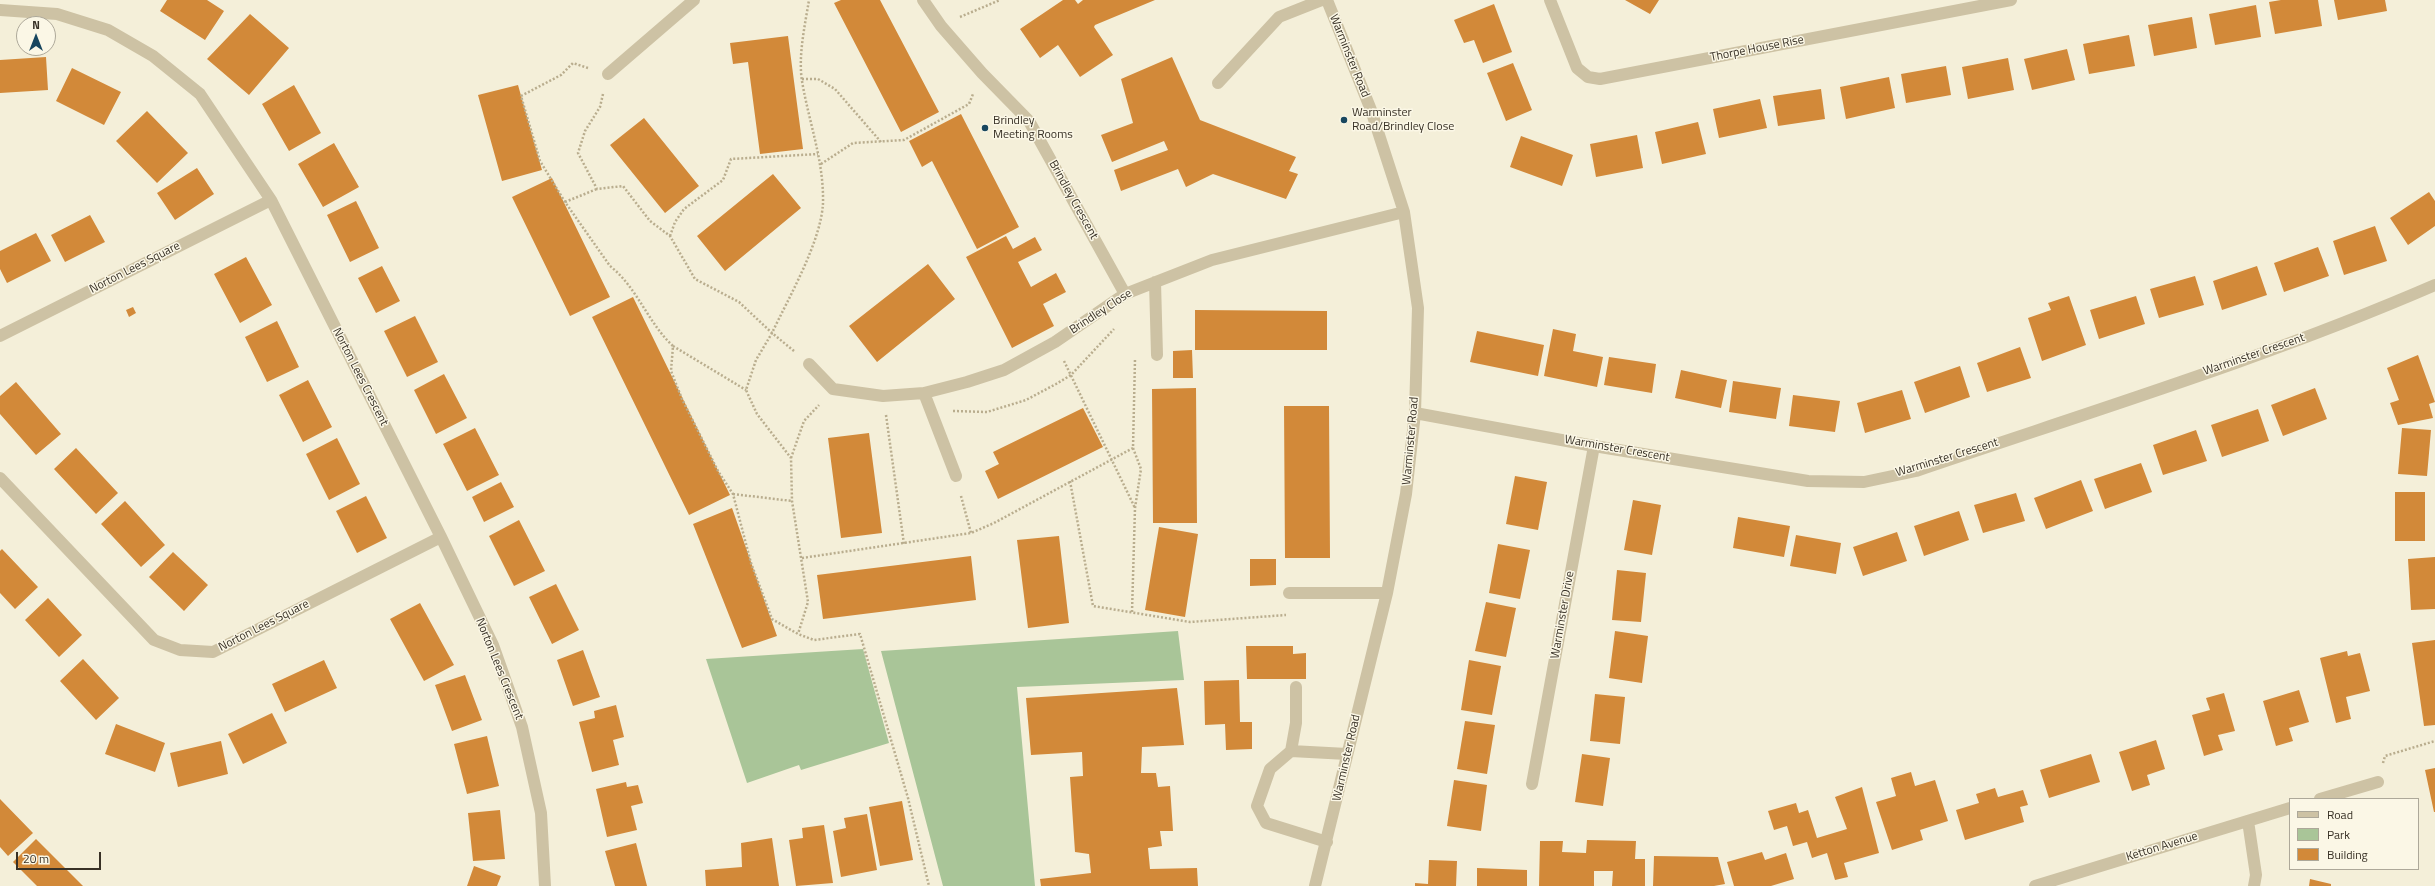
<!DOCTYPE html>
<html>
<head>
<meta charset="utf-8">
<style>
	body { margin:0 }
	#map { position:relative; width:2435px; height:886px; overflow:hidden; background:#f4efd9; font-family:"Titillium Web",sans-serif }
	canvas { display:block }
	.legend { position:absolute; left:2289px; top:798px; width:130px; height:72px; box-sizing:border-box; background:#fbf7e6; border:1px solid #ada899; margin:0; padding:5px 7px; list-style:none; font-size:12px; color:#383126 }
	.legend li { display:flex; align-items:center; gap:8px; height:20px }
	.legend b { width:20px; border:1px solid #ada899 }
	.north { position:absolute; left:16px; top:16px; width:40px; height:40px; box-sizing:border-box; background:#fbf7e6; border:1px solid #ada899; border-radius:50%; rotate:0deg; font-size:11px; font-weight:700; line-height:16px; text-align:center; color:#383126 }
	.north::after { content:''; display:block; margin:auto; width:14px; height:18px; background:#18465e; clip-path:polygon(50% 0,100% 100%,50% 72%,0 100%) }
	.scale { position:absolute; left:16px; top:852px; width:85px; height:18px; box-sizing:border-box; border:2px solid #383126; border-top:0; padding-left:5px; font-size:12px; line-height:14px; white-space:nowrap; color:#383126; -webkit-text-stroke:3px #fbf7e6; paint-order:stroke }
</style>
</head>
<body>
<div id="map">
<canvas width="2435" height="886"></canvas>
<ul class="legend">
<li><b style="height:5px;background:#cdc2a4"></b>Road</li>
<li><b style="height:11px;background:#a9c598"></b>Park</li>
<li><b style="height:11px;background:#d28939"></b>Building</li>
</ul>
<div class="north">N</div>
<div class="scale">20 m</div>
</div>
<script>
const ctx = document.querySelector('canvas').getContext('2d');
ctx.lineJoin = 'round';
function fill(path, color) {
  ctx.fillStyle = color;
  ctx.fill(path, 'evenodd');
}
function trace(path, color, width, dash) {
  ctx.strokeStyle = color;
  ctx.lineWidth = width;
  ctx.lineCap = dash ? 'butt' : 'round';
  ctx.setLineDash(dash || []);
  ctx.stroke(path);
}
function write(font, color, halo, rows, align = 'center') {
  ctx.font = font + ' "Titillium Web",sans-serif';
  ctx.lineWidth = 3;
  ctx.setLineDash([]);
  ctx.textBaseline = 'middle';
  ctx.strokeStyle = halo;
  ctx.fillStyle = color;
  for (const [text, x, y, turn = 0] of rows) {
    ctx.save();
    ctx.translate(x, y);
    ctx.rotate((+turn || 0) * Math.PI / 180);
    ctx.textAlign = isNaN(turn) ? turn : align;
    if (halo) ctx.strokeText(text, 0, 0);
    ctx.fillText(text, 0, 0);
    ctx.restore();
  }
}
fill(new Path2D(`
	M 1178,631 L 1184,680 L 1017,687 L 1035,886 L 943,886 L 881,651 Z
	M 863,649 L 889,743 L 801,770 L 799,765 L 747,783 L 706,659 Z`), '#a9c598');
fill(new Path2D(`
	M 167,0 L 207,0 L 224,11 L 205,40 L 160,11 Z
	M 841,0 L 880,0 L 939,112 L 901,132 L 834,3 Z
	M 1063,0 L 1075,0 L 1078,4 L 1083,0 L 1155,0 L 1095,25 L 1094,27 L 1113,55 L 1080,77 L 1058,45 L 1040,58 L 1020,29 Z
	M 1625,0 L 1659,0 L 1650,14 Z
	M 2281,0 L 2318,0 L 2322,26 L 2275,34 L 2269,2 Z
	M 2334,0 L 2385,0 L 2387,11 L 2338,20 Z
	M 1494,4 L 1512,52 L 1483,63 L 1474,40 L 1464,43 L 1454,20 Z
	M 2256,5 L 2261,37 L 2215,45 L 2209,14 Z
	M 250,14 L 289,48 L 249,95 L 207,59 Z
	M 2192,17 L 2197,48 L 2154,56 L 2148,25 Z
	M 2129,35 L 2135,66 L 2089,74 L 2083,44 Z
	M 788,36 L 803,149 L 760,154 L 748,62 L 733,64 L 730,43 Z
	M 2067,49 L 2075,80 L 2032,90 L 2024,59 Z
	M 46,57 L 48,90 L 0,93 L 0,60 Z
	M 1172,57 L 1200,120 L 1296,157 L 1289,171 L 1298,174 L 1286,199 L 1213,174 L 1186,187 L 1178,169 L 1121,191 L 1114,170 L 1168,150 L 1164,141 L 1112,162 L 1101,135 L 1133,123 L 1121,79 Z
	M 2008,58 L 2014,90 L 1968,99 L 1962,67 Z
	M 1513,63 L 1532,110 L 1506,121 L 1487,73 Z
	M 1946,66 L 1951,95 L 1906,103 L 1901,74 Z
	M 72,68 L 121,92 L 104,125 L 56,101 Z
	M 1889,77 L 1895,108 L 1846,119 L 1840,87 Z
	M 294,85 L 321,133 L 289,151 L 262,104 Z
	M 518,85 L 542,170 L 502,181 L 478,95 Z
	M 1821,89 L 1825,119 L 1778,126 L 1773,96 Z
	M 1760,99 L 1767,128 L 1719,138 L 1713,109 Z
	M 147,111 L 188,153 L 157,183 L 116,141 Z
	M 961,114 L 1019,227 L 977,249 L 932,161 L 922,167 L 909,141 Z
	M 644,118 L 699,186 L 665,213 L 610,145 Z
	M 1698,122 L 1706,154 L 1662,164 L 1655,132 Z
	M 1637,135 L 1643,168 L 1596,177 L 1590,144 Z
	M 1521,136 L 1573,155 L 1562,186 L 1510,167 Z
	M 334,143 L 359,187 L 323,207 L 298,164 Z
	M 197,168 L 214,194 L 175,220 L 157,193 Z
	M 773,174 L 801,208 L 725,271 L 697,236 Z
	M 552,178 L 610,297 L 570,316 L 512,197 Z
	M 2429,192 L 2435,201 L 2435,226 L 2408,245 L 2390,218 Z
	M 356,201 L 379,248 L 350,262 L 327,215 Z
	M 90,215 L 105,242 L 65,262 L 51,235 Z
	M 2375,226 L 2387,261 L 2344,275 L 2333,241 Z
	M 36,233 L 51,261 L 7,283 L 0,269 L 0,251 Z
	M 1006,236 L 1013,249 L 1035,237 L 1042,250 L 1018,262 L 1031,287 L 1056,273 L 1066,292 L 1043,304 L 1054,326 L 1012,348 L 966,257 Z
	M 2318,247 L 2329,276 L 2284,292 L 2274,263 Z
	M 246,257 L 272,305 L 240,323 L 214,274 Z
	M 928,264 L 955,299 L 877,362 L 849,326 Z
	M 382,266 L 400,301 L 376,313 L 358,278 Z
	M 2257,266 L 2267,295 L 2222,310 L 2213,281 Z
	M 2195,276 L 2204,305 L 2159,318 L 2150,289 Z
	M 2069,296 L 2086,345 L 2042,361 L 2028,318 L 2051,310 L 2048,303 Z
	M 2136,296 L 2145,324 L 2099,339 L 2090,310 Z
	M 633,297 L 730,495 L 689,515 L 592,317 Z
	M 133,307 L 136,313 L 129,317 L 126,310 Z
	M 1195,310 L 1327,311 L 1327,350 L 1195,350 Z
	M 415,316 L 438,362 L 407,377 L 384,331 Z
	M 277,321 L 299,367 L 267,382 L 245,337 Z
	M 1553,329 L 1576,334 L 1573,351 L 1603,357 L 1597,387 L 1544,376 Z
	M 1477,331 L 1544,345 L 1538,376 L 1470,362 Z
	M 2020,347 L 2031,378 L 1987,392 L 1977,363 Z
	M 1192,350 L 1193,378 L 1173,378 L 1173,351 Z
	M 2418,355 L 2435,402 L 2429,404 L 2433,418 L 2398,425 L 2390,403 L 2399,400 L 2387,368 Z
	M 1609,357 L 1656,364 L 1652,393 L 1604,385 Z
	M 1960,366 L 1970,397 L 1925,413 L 1914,382 Z
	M 1681,370 L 1727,380 L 1721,408 L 1675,398 Z
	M 444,374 L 467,418 L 436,434 L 414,390 Z
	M 308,380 L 332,427 L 303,442 L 279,395 Z
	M 1733,381 L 1781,388 L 1776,419 L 1729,412 Z
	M 16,382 L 61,434 L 36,455 L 0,414 L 0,396 Z
	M 1196,388 L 1197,523 L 1153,523 L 1152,389 Z
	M 2315,388 L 2327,419 L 2283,436 L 2271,405 Z
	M 1902,390 L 1911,419 L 1865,433 L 1857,403 Z
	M 1793,395 L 1840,401 L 1835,432 L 1789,426 Z
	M 1284,406 L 1329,406 L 1330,558 L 1285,558 Z
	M 1083,408 L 1103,447 L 998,499 L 985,471 L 999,464 L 993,452 Z
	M 2258,409 L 2269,441 L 2222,457 L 2211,425 Z
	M 475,428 L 499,475 L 467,491 L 443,444 Z
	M 2402,428 L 2431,430 L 2427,476 L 2398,474 Z
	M 2196,430 L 2207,461 L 2163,475 L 2153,445 Z
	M 869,433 L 882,533 L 841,538 L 828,438 Z
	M 337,438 L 360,484 L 329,500 L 306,454 Z
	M 76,448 L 118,493 L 96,514 L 54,469 Z
	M 2141,463 L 2152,492 L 2105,509 L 2094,479 Z
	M 1515,476 L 1547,482 L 1538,530 L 1506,524 Z
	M 2081,480 L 2093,511 L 2046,529 L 2034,498 Z
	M 501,482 L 514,507 L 484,522 L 472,497 Z
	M 2395,492 L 2425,492 L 2425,541 L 2395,541 Z
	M 2016,493 L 2025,521 L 1983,533 L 1974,505 Z
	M 366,496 L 387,538 L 357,553 L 336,511 Z
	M 1633,500 L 1661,505 L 1652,555 L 1624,550 Z
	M 125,501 L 165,545 L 141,567 L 101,524 Z
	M 732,508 L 777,636 L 742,648 L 693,524 Z
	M 1959,511 L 1969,540 L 1924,556 L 1914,526 Z
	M 1738,517 L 1790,526 L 1784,557 L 1733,548 Z
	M 519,520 L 545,571 L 514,586 L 489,536 Z
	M 1159,527 L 1198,534 L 1185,617 L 1145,610 Z
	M 1897,532 L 1907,561 L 1863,576 L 1853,547 Z
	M 1796,535 L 1841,543 L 1836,574 L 1790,566 Z
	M 1059,536 L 1069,623 L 1028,628 L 1017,540 Z
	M 1498,544 L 1530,550 L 1520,599 L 1489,593 Z
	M 2,549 L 38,587 L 15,609 L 0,593 L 0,551 Z
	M 173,552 L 208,585 L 184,611 L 149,577 Z
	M 971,556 L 976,600 L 823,619 L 817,575 Z
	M 2435,557 L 2435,609 L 2411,610 L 2408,559 Z
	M 1250,559 L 1276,559 L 1276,585 L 1250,586 Z
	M 1617,570 L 1646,573 L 1641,622 L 1612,620 Z
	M 556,584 L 579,630 L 552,644 L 529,597 Z
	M 48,598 L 82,635 L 59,657 L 25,620 Z
	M 1486,602 L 1516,608 L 1506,657 L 1475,651 Z
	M 420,603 L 454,665 L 424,681 L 390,619 Z
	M 1615,631 L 1648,636 L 1642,683 L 1609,678 Z
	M 2435,640 L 2435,725 L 2424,726 L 2412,643 Z
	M 1246,646 L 1293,646 L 1293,654 L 1306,653 L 1306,679 L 1247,679 Z
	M 583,650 L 600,697 L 573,706 L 557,660 Z
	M 2347,651 L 2348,656 L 2360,653 L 2370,691 L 2346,697 L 2351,719 L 2336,723 L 2320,658 Z
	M 83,659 L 119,698 L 96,720 L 60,681 Z
	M 324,660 L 337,688 L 285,712 L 272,684 Z
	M 1469,660 L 1501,666 L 1492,715 L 1461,710 Z
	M 465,675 L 482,720 L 452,731 L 435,685 Z
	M 1239,680 L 1240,722 L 1252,722 L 1252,749 L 1226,750 L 1225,724 L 1205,725 L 1204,681 Z
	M 1177,688 L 1184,745 L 1142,747 L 1141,773 L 1156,773 L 1158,787 L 1170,786 L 1173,831 L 1160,831 L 1162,846 L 1148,848 L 1150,869 L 1197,868 L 1198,886 L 1041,886 L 1040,879 L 1091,873 L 1089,854 L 1075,852 L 1070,777 L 1083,776 L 1082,752 L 1031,755 L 1026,698 Z
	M 2299,690 L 2309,722 L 2289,728 L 2293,741 L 2276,746 L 2263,701 Z
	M 2224,693 L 2235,731 L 2218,735 L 2223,750 L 2204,756 L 2192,715 L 2210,710 L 2206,698 Z
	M 1595,694 L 1625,697 L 1620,744 L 1590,741 Z
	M 616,705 L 624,737 L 613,740 L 619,765 L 592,772 L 579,722 L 595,718 L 594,711 Z
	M 272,713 L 287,743 L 243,764 L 228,734 Z
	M 1465,721 L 1495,725 L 1487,774 L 1457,769 Z
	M 116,724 L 165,743 L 155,772 L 105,754 Z
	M 487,736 L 499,786 L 467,794 L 454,744 Z
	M 2156,740 L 2165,769 L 2147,775 L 2150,785 L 2132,791 L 2119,752 Z
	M 221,741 L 228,774 L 178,787 L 170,753 Z
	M 1582,754 L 1610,758 L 1603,806 L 1575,802 Z
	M 2091,754 L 2100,782 L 2049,798 L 2040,770 Z
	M 2435,768 L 2435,812 L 2434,812 L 2425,770 Z
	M 1911,772 L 1915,786 L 1935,780 L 1948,821 L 1920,830 L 1923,840 L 1892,850 L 1876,802 L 1896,796 L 1891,778 Z
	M 1454,780 L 1487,785 L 1481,831 L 1447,826 Z
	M 626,782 L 627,787 L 638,785 L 643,803 L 631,806 L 637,830 L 607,837 L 596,789 Z
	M 1862,787 L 1879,853 L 1844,863 L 1848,877 L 1835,880 L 1827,853 L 1812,858 L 1807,842 L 1793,846 L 1787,826 L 1774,830 L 1768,811 L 1796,803 L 1799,813 L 1808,810 L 1817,838 L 1847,829 L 1835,797 Z
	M 1995,788 L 1998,797 L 2023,790 L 2028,805 L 2020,807 L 2024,822 L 1965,840 L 1956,810 L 1979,803 L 1976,794 Z
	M 0,799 L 33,833 L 8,856 L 0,847 Z
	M 902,801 L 913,860 L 880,866 L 869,807 Z
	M 500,810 L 505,859 L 473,861 L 468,813 Z
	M 867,814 L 877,870 L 841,877 L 833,831 L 846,828 L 844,818 Z
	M 824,825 L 833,883 L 796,886 L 789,840 L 803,838 L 802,828 Z
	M 772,838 L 779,886 L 706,886 L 705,870 L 742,867 L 741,843 Z
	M 36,839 L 83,886 L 37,886 L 13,862 Z
	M 1587,840 L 1636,841 L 1635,859 L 1645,859 L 1645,886 L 1612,886 L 1613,871 L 1594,871 L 1594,886 L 1539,886 L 1540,841 L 1563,841 L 1562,852 L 1586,853 Z
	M 636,843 L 647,886 L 615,886 L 605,851 Z
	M 1762,852 L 1765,860 L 1786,853 L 1794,879 L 1771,886 L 1734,886 L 1727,862 Z
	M 1654,856 L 1718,857 L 1725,884 L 1714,886 L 1653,886 Z
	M 1429,860 L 1457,861 L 1456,886 L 1415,886 L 1415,883 L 1428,884 Z
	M 474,866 L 501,876 L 497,886 L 467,886 Z
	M 1477,868 L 1527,870 L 1527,886 L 1477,886 Z
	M 2310,879 L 2331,884 L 2331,886 L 2309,886 Z`), '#d28939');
trace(new Path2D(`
	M 960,17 L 1000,0
	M 588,68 L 573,63 L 561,75 L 521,96 L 540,161 L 565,202 L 610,266 C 637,287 648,323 673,346 L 671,371 L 682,399 L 718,471 L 733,494 L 751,563 L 772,619 L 798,634 L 814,640 L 860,634 L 908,798 L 929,886
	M 802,79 L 818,79 L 835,89 L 881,142
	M 603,94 L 600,107 L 585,131 L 578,153 L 597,189 L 623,186 L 650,221 L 670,236 L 695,279 L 739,302 L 772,333 C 789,297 821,242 823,203 C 824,161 809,123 802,81 C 798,56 805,25 809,0
	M 821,164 L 853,143 L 904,140 L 969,104 L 973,94
	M 565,202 L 597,189
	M 670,236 L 675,222 L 684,209 L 723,180 L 731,159 L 818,154
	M 673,346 L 746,390
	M 794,351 L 772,333 L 756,360 L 746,390 L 757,414 L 791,458 L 792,501 L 808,602 L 798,634
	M 1064,361 L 1135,508
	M 953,411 L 987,412 L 1026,400 L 1056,384 L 1071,375 L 1114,329
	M 886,415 L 904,544
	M 791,458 L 804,421 L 819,405
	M 1070,481 L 1093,606 L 1190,622 L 1286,615
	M 733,494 L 792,501
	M 961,496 L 971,533
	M 802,558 L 971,533 L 994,523 L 1133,448
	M 1132,612 L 1135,508 L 1141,469 L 1133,448 L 1135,359
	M 2383,763 L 2385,756 L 2435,741`), '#b9ad8e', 2.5, [2, 2]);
trace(new Path2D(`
	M 923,0 L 941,26 L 982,73 L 1029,121 L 1125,294
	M 1550,0 L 1577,68 L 1588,77 L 1600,79 L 2011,0
	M 0,10 L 57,14 L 108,30 L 153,56 L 200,94 L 271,200 L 441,537 L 493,645 L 522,727 L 541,813 L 545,886
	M 608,74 L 694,0
	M 1218,83 L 1279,17 L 1322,0
	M 1155,282 L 1157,355
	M 0,336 L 271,200
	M 809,364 L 833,389 L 883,396 L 924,393 L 967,382 L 1004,370 L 1055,342 L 1125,294 L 1212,260 L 1404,212
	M 924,393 L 956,476
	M 1415,413 L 1594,446 L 1808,481 L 1864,482 L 1916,471 C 2089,412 2267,358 2435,285
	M 0,478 L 154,640 L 180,650 L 213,652 L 441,537
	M 1289,593 L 1387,593
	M 1291,751 L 1296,723 L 1296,687
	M 1532,784 L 1594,446
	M 2320,799 L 2378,782
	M 2248,821 L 2256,875 L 2254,886
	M 1327,842 L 1266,823 L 1257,806 L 1270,769 L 1291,751 L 1347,754
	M 1315,886 L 1387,593 L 1406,494 L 1415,413 L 1418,308 L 1404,212 L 1371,110 L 1327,0
	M 2035,886 L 2290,808`), '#cdc2a4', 12);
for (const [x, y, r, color] of [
	[1344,120,4,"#18465e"],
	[985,128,4,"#18465e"]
]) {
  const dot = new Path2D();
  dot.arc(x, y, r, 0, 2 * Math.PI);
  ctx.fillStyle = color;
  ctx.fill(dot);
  trace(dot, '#fbf7e6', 1.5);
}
write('12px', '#383126', '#fbf7e6', [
	["Thorpe House Rise",1757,49,-11],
	["Warminster Road",1349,56,68],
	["Brindley Crescent",1073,200,61],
	["Norton Lees Square",135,268,-27],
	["Brindley Close",1101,312,-33],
	["Warminster Crescent",2254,355,-19],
	["Norton Lees Crescent",360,377,63],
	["Warminster Road",1411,441,-85],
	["Warminster Crescent",1617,449,10],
	["Warminster Crescent",1947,458,-17],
	["Warminster Drive",1563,615,-80],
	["Norton Lees Square",264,626,-27],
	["Norton Lees Crescent",499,669,68],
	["Warminster Road",1347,758,-77],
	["Ketton Avenue",2162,847,-17]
]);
write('12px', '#383126', '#fbf7e6', [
	["Warminster",1352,113],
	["Road/Brindley Close",1352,127],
	["Brindley",993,121],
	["Meeting Rooms",993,135]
], 'left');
</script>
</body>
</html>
